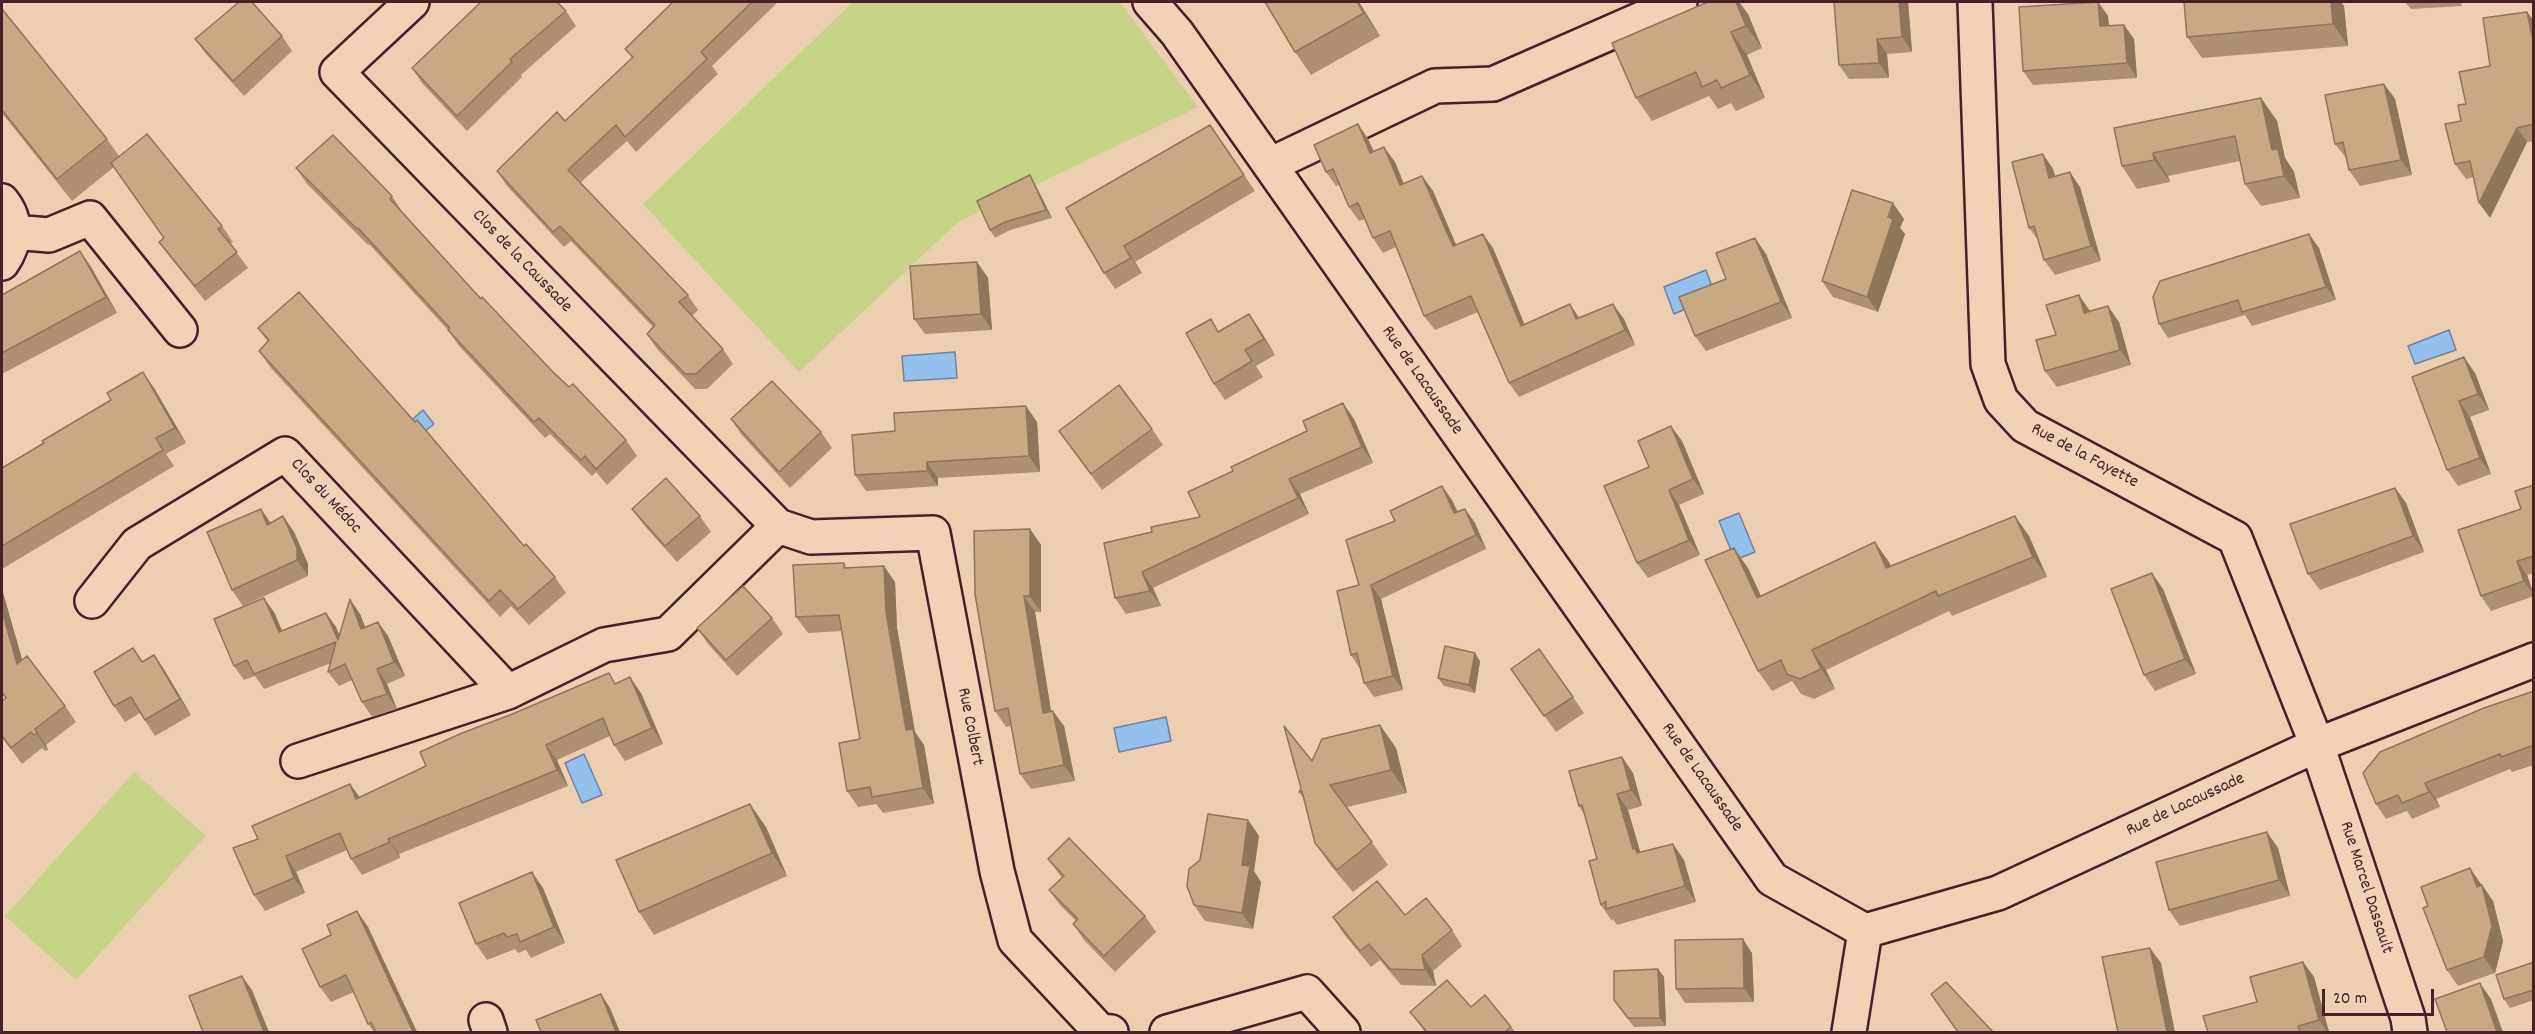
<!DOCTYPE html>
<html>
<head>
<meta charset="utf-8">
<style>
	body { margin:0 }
	#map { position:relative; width:2535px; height:1034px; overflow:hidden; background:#eccfb0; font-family:Dekko,sans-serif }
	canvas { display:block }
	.frame { position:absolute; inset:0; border:3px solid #4a1f2b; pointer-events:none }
	.scale { position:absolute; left:2322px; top:989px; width:112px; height:27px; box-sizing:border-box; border:3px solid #4a1f2b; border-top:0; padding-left:8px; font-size:18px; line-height:21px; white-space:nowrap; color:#4a1f2b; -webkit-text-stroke:4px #f0d3b7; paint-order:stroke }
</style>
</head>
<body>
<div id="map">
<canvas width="2535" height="1034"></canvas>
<div class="frame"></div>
<div class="scale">20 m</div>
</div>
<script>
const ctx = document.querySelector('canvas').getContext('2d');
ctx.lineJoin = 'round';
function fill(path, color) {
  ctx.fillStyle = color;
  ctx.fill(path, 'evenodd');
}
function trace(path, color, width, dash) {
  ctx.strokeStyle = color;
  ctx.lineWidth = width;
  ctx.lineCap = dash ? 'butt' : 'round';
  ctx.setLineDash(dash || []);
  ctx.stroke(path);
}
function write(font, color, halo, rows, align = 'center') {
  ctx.font = font + ' Dekko,sans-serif';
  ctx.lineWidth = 4.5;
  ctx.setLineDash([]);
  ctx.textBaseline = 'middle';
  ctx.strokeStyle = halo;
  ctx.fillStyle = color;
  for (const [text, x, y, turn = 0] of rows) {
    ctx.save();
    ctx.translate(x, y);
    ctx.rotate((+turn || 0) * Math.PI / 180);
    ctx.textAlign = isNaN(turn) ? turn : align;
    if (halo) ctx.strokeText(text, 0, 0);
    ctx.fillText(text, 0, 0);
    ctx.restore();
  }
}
fill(new Path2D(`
	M 853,2 L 1120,2 L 1198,107 L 958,222 L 799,372 L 643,204 Z
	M 134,772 L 206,836 L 76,980 L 5,916 Z`), '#c7d387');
const water = new Path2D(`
	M 1706,270 L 1714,292 L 1690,307 L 1674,314 L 1664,287 Z
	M 2449,330 L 2456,350 L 2415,364 L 2408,346 Z
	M 955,352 L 957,378 L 904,381 L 902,356 Z
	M 423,410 L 434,424 L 404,448 L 393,436 Z
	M 1739,513 L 1755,552 L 1735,560 L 1719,521 Z
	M 1166,717 L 1171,741 L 1119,752 L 1114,728 Z
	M 584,754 L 602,795 L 582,803 L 565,763 Z`);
fill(water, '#92bfeb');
trace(water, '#757f9e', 1.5);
const minor = new Path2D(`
	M 412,2 L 337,72 L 778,526 L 811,537 L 933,533 L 997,871 L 1015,940 L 1100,1031 L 1111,1032
	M 1150,2 L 1177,33 L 1772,879 L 1865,931 L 1998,893 L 2317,745 L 2534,660
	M 1975,2 L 1988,364 L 2001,400 L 2025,426 L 2235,538 L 2317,745 L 2408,1018 L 2410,1032
	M 1270,165 L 1435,86 L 1493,84 L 1680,2
	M 2,201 C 18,221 16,243 2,263
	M 13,232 L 49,235 L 90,218 L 180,330
	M 92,601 L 137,544 L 285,454 L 508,692 L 604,645 L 668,634 L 778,526
	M 298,761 L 508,692
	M 486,1020 L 490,1032
	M 1167,1032 L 1307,992 L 1343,1032
	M 1849,1032 L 1865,931`);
trace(minor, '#4a1f2b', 38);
trace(minor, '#f0d3b7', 33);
fill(new Path2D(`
	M 673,2 L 778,2 L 712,66 L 718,74 L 636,152 L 627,141 L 580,183 L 688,295 L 698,310 L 692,316 L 723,349 L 733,364 L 707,389 L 695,389 L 657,349 L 647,334 L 653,327 L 571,241 L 564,247 L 507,186 L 497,171 L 565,121 L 632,58 L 625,49 Z
	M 1359,2 L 1380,36 L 1311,75 L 1295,52 Z
	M 1708,2 L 1739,2 L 1748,14 L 1762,48 L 1747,55 L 1765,98 L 1736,111 L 1731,103 L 1718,109 L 1709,96 L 1652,121 L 1636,98 Z
	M 1908,2 L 1912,52 L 1887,54 L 1889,78 L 1849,79 L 1839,65 Z
	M 2098,2 L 2108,16 L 2109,26 L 2124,25 L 2134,39 L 2137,78 L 2033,85 L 2023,71 Z
	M 2184,2 L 2341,2 L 2344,6 L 2348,46 L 2202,58 L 2187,37 Z
	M 2405,2 L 2461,2 L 2462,6 L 2411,9 Z
	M 2,9 L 107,139 L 119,156 L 222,226 L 233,242 L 230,244 L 248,268 L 205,301 L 170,257 L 159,242 L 164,238 L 114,167 L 72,201 L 2,113 Z
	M 566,11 L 576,26 L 521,75 L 522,77 L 467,131 L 422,83 L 412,68 Z
	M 2527,12 L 2534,21 L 2534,141 L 2527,142 L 2490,218 L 2474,177 L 2466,179 L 2455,164 L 2461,121 L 2466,104 L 2490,66 Z
	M 282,36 L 292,51 L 244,96 L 206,54 L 195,39 Z
	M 2384,84 L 2395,99 L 2412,175 L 2360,186 L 2349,170 L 2347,159 L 2335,144 Z
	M 2261,98 L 2277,121 L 2285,158 L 2294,172 L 2300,198 L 2261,206 L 2245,184 L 2240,161 L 2168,176 L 2170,182 L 2137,189 L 2122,166 Z
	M 1358,124 L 1368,139 L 1374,152 L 1395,162 L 1404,184 L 1422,176 L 1433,191 L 1456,245 L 1493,248 L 1525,325 L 1579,318 L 1624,319 L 1635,345 L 1519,397 L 1509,383 L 1478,312 L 1435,330 L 1424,316 L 1396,247 L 1383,253 L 1373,238 L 1365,219 L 1359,221 L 1349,207 L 1340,185 L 1336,186 L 1326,172 Z
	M 1210,125 L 1255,191 L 1135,262 L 1142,273 L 1115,289 L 1104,273 Z
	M 296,168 L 392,196 L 403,213 L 481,299 L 552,371 L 626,440 L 637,456 L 607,485 L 596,472 L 592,476 L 550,434 L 545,438 L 459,346 L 448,330 L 369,244 L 368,245 L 307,184 Z
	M 2053,169 L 2055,176 L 2080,187 L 2101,261 L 2055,275 L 2044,260 L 2039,241 L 2029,228 Z
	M 1030,175 L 1035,184 L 1052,218 L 1010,230 L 995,238 L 990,230 Z
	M 1904,219 L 1900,228 L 1905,234 L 1878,312 L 1833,297 L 1822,281 Z
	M 2319,248 L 2336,300 L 2252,326 L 2245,315 L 2168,338 L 2159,324 Z
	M 80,251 L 91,267 L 117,313 L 2,374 L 2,295 Z
	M 1766,254 L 1792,318 L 1706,351 L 1695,336 Z
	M 977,262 L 988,278 L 992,330 L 925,334 L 914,319 Z
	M 2090,311 L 2119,322 L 2131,365 L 2057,387 L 2045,371 L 2056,335 Z
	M 1249,314 L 1260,330 L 1275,355 L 1256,366 L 1263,377 L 1225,400 L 1214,384 L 1220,332 Z
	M 258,328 L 555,577 L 566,593 L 529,625 L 511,606 L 500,617 L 270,367 L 259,351 L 268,342 Z
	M 2475,373 L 2489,410 L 2470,417 L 2491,474 L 2458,486 L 2447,470 L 2412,377 Z
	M 154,388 L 186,443 L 166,454 L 174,466 L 2,569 L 2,468 L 44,443 Z
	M 731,419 L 821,432 L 832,448 L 790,488 L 741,434 Z
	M 1354,419 L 1373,463 L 1300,494 L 1309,514 L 1153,588 L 1161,606 L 1126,614 L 1115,598 L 1152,532 L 1200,517 L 1233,471 Z
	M 1037,422 L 1040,472 L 938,478 L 938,486 L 866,491 L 855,475 Z
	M 1152,429 L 1163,445 L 1102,490 L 1059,431 Z
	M 1682,441 L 1704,494 L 1679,505 L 1700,555 L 1648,578 L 1637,563 L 1649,467 Z
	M 2534,485 L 2534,573 L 2527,575 L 2534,596 L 2491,611 L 2481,596 L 2521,509 Z
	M 2395,488 L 2406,503 L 2424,552 L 2320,590 L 2308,574 Z
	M 1452,500 L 1458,512 L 1465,509 L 1475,523 L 1486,549 L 1381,599 L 1403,690 L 1374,697 L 1364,683 L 1360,669 L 1351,655 L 1359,585 Z
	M 261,509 L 270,523 L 283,516 L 294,532 L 308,564 L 308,576 L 243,606 L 232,590 Z
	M 632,509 L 700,516 L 711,532 L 677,562 L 643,524 Z
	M 1030,529 L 1041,545 L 1041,612 L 1035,612 L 1051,711 L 1064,726 L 1075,781 L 1031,789 L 1020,774 L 1011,726 L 1006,727 L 995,711 Z
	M 2029,536 L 2047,577 L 1952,616 L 1949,611 L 1826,670 L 1835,689 L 1814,699 L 1801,694 L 1792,681 L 1772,691 L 1758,671 L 1748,568 L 1761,596 L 1889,562 L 1891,566 Z
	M 844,563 L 847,568 L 895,582 L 897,628 L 915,732 L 924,745 L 934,804 L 883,813 L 876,804 L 858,807 L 847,791 L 860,739 L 842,631 L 808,633 L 796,617 Z
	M 2,589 L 22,660 L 65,706 L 76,722 L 46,745 L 48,750 L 45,751 L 42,748 L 22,764 L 2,737 L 2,701 L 6,698 L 2,693 Z
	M 2163,589 L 2196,674 L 2155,691 L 2144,675 Z
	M 274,612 L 282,631 L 326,613 L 336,627 L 339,635 L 360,614 L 365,627 L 378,622 L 388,636 L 405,676 L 387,684 L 397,709 L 372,717 L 362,702 L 352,680 L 339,686 L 328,672 L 331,663 L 264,689 L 255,676 L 244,680 L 234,666 Z
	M 772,618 L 783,634 L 737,676 L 708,644 L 697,628 Z
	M 1539,649 L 1584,713 L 1556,732 L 1511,669 Z
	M 154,655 L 165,671 L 191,715 L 155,736 L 140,713 L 125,722 L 114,706 L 143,662 Z
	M 1480,661 L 1475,693 L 1444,686 L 1438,678 Z
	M 617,684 L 641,693 L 663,744 L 625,761 L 614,745 L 610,736 L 557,760 L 568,786 L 399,854 L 400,858 L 362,875 L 351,859 L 347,850 L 296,872 L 305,893 L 265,911 L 254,895 L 258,839 L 350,784 L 360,798 L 426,766 L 510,715 Z
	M 2534,691 L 2534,765 L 2512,772 L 2510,769 L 2436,799 L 2440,807 L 2412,819 L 2407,811 L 2386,819 L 2376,804 Z
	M 1380,725 L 1396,748 L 1407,793 L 1347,807 L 1388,865 L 1353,892 L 1331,866 L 1315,843 L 1304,799 L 1299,792 L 1312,761 Z
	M 1622,757 L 1633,773 L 1642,806 L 1628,810 L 1640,852 L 1684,860 L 1696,902 L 1617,925 L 1613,919 L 1612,921 L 1601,905 L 1597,859 L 1585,816 L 1579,806 Z
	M 1248,820 L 1259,836 L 1254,871 L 1261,882 L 1253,929 L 1205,921 L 1194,905 Z
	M 766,827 L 787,876 L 654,935 L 639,912 Z
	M 2278,848 L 2290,896 L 2180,926 L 2169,910 Z
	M 1048,859 L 1145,916 L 1156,932 L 1115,972 L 1084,940 L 1073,924 L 1076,921 L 1060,905 L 1049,890 L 1062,878 Z
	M 2481,884 L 2493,901 L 2503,941 L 2495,973 L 2458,986 L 2447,970 L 2428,906 Z
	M 543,888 L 565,943 L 531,958 L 526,950 L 518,953 L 515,949 L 487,960 L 476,944 Z
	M 357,911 L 368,927 L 417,1032 L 374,1032 L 368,1024 L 354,992 L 331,1002 L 320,987 L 331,935 Z
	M 1405,915 L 1452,930 L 1462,946 L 1433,971 L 1436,986 L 1401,985 L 1380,960 L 1371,967 L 1343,933 L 1333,917 Z
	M 1752,953 L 1754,1002 L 1685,1003 L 1676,989 Z
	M 2303,962 L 2314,977 L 2329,1032 L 2208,1032 L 2257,1002 Z
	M 2534,962 L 2534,1000 L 2510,1008 L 2504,999 Z
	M 1658,969 L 1664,977 L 1666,1026 L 1634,1027 L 1614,1000 Z
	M 1471,1007 L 1511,1027 L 1515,1032 L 1425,1032 L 1410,1012 Z`), '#ad9172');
fill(new Path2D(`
	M 1357,2 L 1359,2 L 1380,36 L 1364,13 Z
	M 1736,2 L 1739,2 L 1748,14 L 1762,48 L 1746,26 Z
	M 1899,2 L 1908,2 L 1912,52 L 1902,37 Z
	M 2098,2 L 2108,16 L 2110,40 L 2100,26 Z
	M 2331,2 L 2341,2 L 2344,6 L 2348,46 L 2333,24 Z
	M 2527,12 L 2534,21 L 2534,45 Z
	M 2124,25 L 2134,39 L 2137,78 L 2127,63 Z
	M 1731,32 L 1747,55 L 1765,98 L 1750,75 Z
	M 1877,39 L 1887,54 L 1889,78 L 1879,63 Z
	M 2384,84 L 2395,99 L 2412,175 L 2401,160 Z
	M 2261,98 L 2277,121 L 2285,158 L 2294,172 L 2300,198 L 2284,176 L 2272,150 Z
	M 1358,124 L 1368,139 L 1381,168 L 1370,153 Z
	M 2517,128 L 2527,142 L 2490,218 L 2479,203 Z
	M 1384,147 L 1395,162 L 1410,200 L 1400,185 Z
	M 2153,153 L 2168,176 L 2170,182 L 2154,160 Z
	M 2043,154 L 2053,169 L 2060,193 L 2049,178 Z
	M 2070,172 L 2080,187 L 2101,261 L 2091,246 Z
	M 1030,175 L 1035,184 L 1052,218 L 1046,210 Z
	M 1422,176 L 1433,191 L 1463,261 L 1453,246 Z
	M 1893,203 L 1904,219 L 1900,228 L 1905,234 L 1878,312 L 1867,297 Z
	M 1483,234 L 1493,248 L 1531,341 L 1521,326 Z
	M 2309,234 L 2319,248 L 2336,300 L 2326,287 Z
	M 1755,238 L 1766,254 L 1792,318 L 1781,302 Z
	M 1124,246 L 1135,262 L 1142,273 L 1131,258 Z
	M 80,251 L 91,267 L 117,313 L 106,297 Z
	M 977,262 L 988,278 L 992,330 L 981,314 Z
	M 2079,295 L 2090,311 L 2084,313 Z
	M 1570,304 L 1580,319 L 1576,319 Z
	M 1613,304 L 1624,319 L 1635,345 L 1625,330 Z
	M 2108,306 L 2119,322 L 2131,365 L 2120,350 Z
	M 1249,314 L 1260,330 L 1275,355 L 1264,339 Z
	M 2464,357 L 2475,373 L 2489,410 L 2478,394 Z
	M 143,372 L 154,388 L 186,443 L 175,428 Z
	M 2459,401 L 2470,417 L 2491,474 L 2480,458 Z
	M 1343,403 L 1354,419 L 1373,463 L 1362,447 Z
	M 1026,406 L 1037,422 L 1040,472 L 1029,456 Z
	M 1671,426 L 1682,441 L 1704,494 L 1693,479 Z
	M 927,462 L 938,478 L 938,486 L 927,471 Z
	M 1289,479 L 1300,494 L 1309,514 L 1298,498 Z
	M 1442,486 L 1452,500 L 1464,528 L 1454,513 Z
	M 2395,488 L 2406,503 L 2424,552 L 2413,536 Z
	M 1669,490 L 1679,505 L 1700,555 L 1689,540 Z
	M 261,509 L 272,525 L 267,525 Z
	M 1465,509 L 1475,523 L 1486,549 L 1476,535 Z
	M 283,516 L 294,532 L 308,564 L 308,576 L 297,560 Z
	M 2015,516 L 2029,536 L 2047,577 L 2033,557 Z
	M 1030,529 L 1041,545 L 1041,612 L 1030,596 Z
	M 1875,542 L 1889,562 L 1900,588 L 1886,568 Z
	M 1734,548 L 1748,568 L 1771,618 L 1757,598 Z
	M 2517,561 L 2527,575 L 2534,595 L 2524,581 Z
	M 884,566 L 895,582 L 897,628 L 915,732 L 924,745 L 934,804 L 923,788 L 906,730 L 886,612 Z
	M 1142,572 L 1153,588 L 1161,606 L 1150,591 Z
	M 2152,573 L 2163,589 L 2196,674 L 2185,659 Z
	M 1371,585 L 1381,599 L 1403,690 L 1393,676 Z
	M 2,589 L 28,680 L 17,664 L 2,611 Z
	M 1024,596 L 1035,612 L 1054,729 L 1043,713 Z
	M 264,598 L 274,612 L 289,647 L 279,632 Z
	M 350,599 L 360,614 L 372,644 L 361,629 Z
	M 326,613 L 336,627 L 348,655 L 338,640 Z
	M 378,622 L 388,636 L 405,676 L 394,662 Z
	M 1812,650 L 1826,670 L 1835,689 L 1821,669 Z
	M 1475,653 L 1480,661 L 1475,693 L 1469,685 Z
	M 154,655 L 165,671 L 191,715 L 180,699 Z
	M 377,669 L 387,684 L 397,709 L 387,694 Z
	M 630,677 L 641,693 L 663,744 L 652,728 Z
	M 1053,711 L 1064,726 L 1075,781 L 1064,765 Z
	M 1380,725 L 1396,748 L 1407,793 L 1391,770 Z
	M 35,729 L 46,745 L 48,750 L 37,734 Z
	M 546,745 L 557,760 L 568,786 L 557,770 Z
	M 1622,757 L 1633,773 L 1642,806 L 1631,790 Z
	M 2425,783 L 2436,799 L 2440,807 L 2429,792 Z
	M 350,784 L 361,799 L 356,799 Z
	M 1617,794 L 1628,810 L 1642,858 L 1633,849 Z
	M 750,804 L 766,827 L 787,876 L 772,853 Z
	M 1248,820 L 1259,836 L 1254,871 L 1261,882 L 1253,929 L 1242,913 L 1242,865 Z
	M 2267,832 L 2278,848 L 2290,896 L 2279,880 Z
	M 388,839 L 399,854 L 400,858 L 390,842 Z
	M 1673,844 L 1684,860 L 1696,902 L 1685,886 Z
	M 286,856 L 296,872 L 305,893 L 294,878 Z
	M 2470,868 L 2481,884 L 2484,892 L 2482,885 L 2493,901 L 2503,941 L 2495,973 L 2484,957 L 2477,887 Z
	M 532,872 L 543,888 L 565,943 L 554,927 Z
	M 357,911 L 368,927 L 417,1032 L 413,1032 Z
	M 1743,939 L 1752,953 L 1754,1002 L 1744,988 Z
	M 2150,948 L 2161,963 L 2175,1032 L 2167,1032 Z
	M 1422,955 L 1433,971 L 1436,986 L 1425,970 Z
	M 2303,962 L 2314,977 L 2329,1032 L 2327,1032 L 2319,1020 Z
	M 1658,969 L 1664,977 L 1666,1026 L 1660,1018 Z
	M 242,976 L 252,990 L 269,1032 L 264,1032 Z
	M 2480,983 L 2491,999 L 2503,1032 L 2497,1032 Z
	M 601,994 L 610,1008 L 620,1032 L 616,1032 Z`), '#8d765c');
const building = new Path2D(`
	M 239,2 L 252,2 L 282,36 L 233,81 L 195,39 Z
	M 481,2 L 557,2 L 566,11 L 510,59 L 512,62 L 457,116 L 412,68 Z
	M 673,2 L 752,2 L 701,52 L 707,59 L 625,137 L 616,125 L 568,170 L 688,295 L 679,302 L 723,349 L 696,374 L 685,374 L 647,334 L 655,325 L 560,226 L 553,232 L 497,171 L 557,112 L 565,121 L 633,57 L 625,49 Z
	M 1265,2 L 1357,2 L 1364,13 L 1295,52 Z
	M 1708,2 L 1736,2 L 1746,26 L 1731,32 L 1750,75 L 1721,88 L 1717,80 L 1702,87 L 1696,72 L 1636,98 L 1612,43 Z
	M 1834,2 L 1899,2 L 1902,37 L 1877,39 L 1879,63 L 1839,65 Z
	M 2098,2 L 2100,26 L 2124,25 L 2127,63 L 2023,71 L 2019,7 Z
	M 2184,2 L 2331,2 L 2333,24 L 2187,37 Z
	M 2,9 L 107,139 L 57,179 L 2,110 Z
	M 2527,12 L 2534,45 L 2534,124 L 2517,128 L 2479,203 L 2470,161 L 2455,164 L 2445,124 L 2461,121 L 2458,105 L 2466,104 L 2459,72 L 2490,66 L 2483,18 Z
	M 2384,84 L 2401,160 L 2349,170 L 2343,142 L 2335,144 L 2325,95 Z
	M 2261,98 L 2272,150 L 2278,149 L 2284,176 L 2245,184 L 2235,136 L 2153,153 L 2154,160 L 2122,166 L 2114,128 Z
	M 1358,124 L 1370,153 L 1384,147 L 1400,185 L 1422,176 L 1453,246 L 1483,234 L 1521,326 L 1570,304 L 1576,319 L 1613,304 L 1625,330 L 1509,383 L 1471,296 L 1424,316 L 1390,231 L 1373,238 L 1358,203 L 1349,207 L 1333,169 L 1326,172 L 1314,145 Z
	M 1210,125 L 1244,175 L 1124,246 L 1131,258 L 1104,273 L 1066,208 Z
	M 147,134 L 222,226 L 218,229 L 237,252 L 195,286 L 159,242 L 164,238 L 111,163 Z
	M 333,135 L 392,196 L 390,199 L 481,299 L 482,297 L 552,371 L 569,387 L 573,384 L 626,440 L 596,469 L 585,456 L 581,460 L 539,418 L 534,422 L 448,330 L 450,328 L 358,228 L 357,229 L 296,168 Z
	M 2043,154 L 2049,178 L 2070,172 L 2091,246 L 2044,260 L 2034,226 L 2029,228 L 2012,162 Z
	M 1030,175 L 1046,210 L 1005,222 L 990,230 L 977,201 Z
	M 1852,190 L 1893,203 L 1888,217 L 1893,219 L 1867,297 L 1822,281 Z
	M 2309,234 L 2326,287 L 2242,312 L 2238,300 L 2159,324 L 2153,297 L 2160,281 Z
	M 1755,238 L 1781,302 L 1695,336 L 1679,297 L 1726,279 L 1716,253 Z
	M 80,251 L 106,297 L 2,353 L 2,295 Z
	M 977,262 L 981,314 L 914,319 L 910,266 Z
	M 299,292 L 415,422 L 417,420 L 524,546 L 526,544 L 555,577 L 518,609 L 500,590 L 489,601 L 259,351 L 269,340 L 258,328 Z
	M 2079,295 L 2084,313 L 2108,306 L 2120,350 L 2045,371 L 2036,340 L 2056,335 L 2046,305 Z
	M 1249,314 L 1264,339 L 1245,350 L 1252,361 L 1214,384 L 1186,333 L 1211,319 L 1218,332 Z
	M 2464,357 L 2478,394 L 2459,401 L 2480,458 L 2447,470 L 2412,377 Z
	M 143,372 L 175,428 L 156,438 L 163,450 L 2,546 L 2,468 L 44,443 L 42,441 L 111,400 L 107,393 Z
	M 772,381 L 821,432 L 779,472 L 731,419 Z
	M 1119,385 L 1152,429 L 1091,474 L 1059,431 Z
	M 1343,403 L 1362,447 L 1289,479 L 1298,498 L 1142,572 L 1150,591 L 1115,598 L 1104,543 L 1152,532 L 1151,527 L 1200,517 L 1188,492 L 1233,471 L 1231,467 L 1307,431 L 1303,421 Z
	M 1026,406 L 1029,456 L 927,462 L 927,471 L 855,475 L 852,435 L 895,431 L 894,413 Z
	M 1671,426 L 1693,479 L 1669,490 L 1689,540 L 1637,563 L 1604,486 L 1649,467 L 1638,441 Z
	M 666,478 L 700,516 L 665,546 L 632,509 Z
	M 2534,485 L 2534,556 L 2517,561 L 2524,581 L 2481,596 L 2458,530 L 2521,509 L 2515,491 Z
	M 1442,486 L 1454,513 L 1465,509 L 1476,535 L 1371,585 L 1393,676 L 1364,683 L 1357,653 L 1351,655 L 1337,591 L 1359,585 L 1346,540 L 1395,521 L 1390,511 Z
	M 2395,488 L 2413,536 L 2308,574 L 2290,524 Z
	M 261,509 L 267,525 L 283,516 L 297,548 L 297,560 L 232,590 L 207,532 Z
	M 2015,516 L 2033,557 L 1938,596 L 1936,591 L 1812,650 L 1821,669 L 1800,679 L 1787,674 L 1781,660 L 1758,671 L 1705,560 L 1734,548 L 1757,598 L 1875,542 L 1886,568 Z
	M 1030,529 L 1030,596 L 1024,596 L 1043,713 L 1053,711 L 1064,765 L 1020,774 L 1008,708 L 995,711 L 975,594 L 974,531 Z
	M 844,563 L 844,568 L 884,566 L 886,612 L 906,730 L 913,729 L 923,788 L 872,797 L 870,787 L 847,791 L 839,743 L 860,739 L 839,615 L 796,617 L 793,565 Z
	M 2152,573 L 2185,659 L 2144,675 L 2111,589 Z
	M 743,586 L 772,618 L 726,660 L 697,628 Z
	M 264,598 L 279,632 L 326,613 L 338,640 L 350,599 L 361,629 L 378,622 L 394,662 L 377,669 L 387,694 L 362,702 L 345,664 L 328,672 L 336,642 L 254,674 L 247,660 L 234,666 L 214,619 Z
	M 2,611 L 17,664 L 27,656 L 65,706 L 35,729 L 37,734 L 34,735 L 31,732 L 11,748 L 2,736 L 2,701 L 6,698 L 2,692 Z
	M 1445,646 L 1475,653 L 1469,685 L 1438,678 Z
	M 133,648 L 142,662 L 154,655 L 180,699 L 145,720 L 131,697 L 114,706 L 94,672 Z
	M 1539,649 L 1573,697 L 1544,716 L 1511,669 Z
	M 609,673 L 615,684 L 630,677 L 652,728 L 614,745 L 603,718 L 546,745 L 557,770 L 388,839 L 390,842 L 351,859 L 340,833 L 286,856 L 294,878 L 254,895 L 233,848 L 258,839 L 252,826 L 350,784 L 356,799 L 426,766 L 420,752 L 462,733 L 510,715 Z
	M 2534,691 L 2534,745 L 2501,757 L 2500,754 L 2425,783 L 2429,792 L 2402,803 L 2398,795 L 2376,804 L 2363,773 L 2380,752 L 2484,708 Z
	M 1380,725 L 1391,770 L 1330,785 L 1372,842 L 1337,870 L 1315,843 L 1302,791 L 1299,792 L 1301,788 L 1284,726 L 1312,761 L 1322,739 Z
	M 1622,757 L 1631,790 L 1617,794 L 1633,849 L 1635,848 L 1637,853 L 1673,844 L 1685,886 L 1606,909 L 1606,901 L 1601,905 L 1589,861 L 1597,859 L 1582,805 L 1579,806 L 1569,771 Z
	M 750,804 L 772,853 L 639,912 L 616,860 Z
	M 1208,814 L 1248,820 L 1242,865 L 1250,866 L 1242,913 L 1194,905 L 1187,886 L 1189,869 L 1200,860 Z
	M 2267,832 L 2279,880 L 2169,910 L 2156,862 Z
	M 1069,838 L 1145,916 L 1104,956 L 1073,924 L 1078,919 L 1049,890 L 1064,876 L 1048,859 Z
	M 2470,868 L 2477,887 L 2482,885 L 2492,926 L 2484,957 L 2447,970 L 2423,908 L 2428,906 L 2421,887 Z
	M 532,872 L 554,927 L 520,942 L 517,934 L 507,937 L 504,933 L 476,944 L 459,903 Z
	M 1377,881 L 1405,915 L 1426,898 L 1452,930 L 1422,955 L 1425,970 L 1390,969 L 1369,944 L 1360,951 L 1333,917 Z
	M 357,911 L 413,1032 L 376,1032 L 371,1022 L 368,1024 L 346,975 L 320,987 L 302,949 L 331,935 L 327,925 Z
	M 1743,939 L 1744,988 L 1676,989 L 1675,940 Z
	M 2150,948 L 2167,1032 L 2118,1032 L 2102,957 Z
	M 2303,962 L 2319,1020 L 2298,1026 L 2300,1032 L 2208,1032 L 2203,1016 L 2257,1002 L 2250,977 Z
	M 2534,962 L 2534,990 L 2504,999 L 2496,975 Z
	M 1658,969 L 1660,1018 L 1628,1018 L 1614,1000 L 1614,971 Z
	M 242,976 L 264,1032 L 203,1032 L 189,996 Z
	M 1447,980 L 1471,1007 L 1485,995 L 1511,1027 L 1504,1032 L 1427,1032 L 1410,1012 Z
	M 1946,982 L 1993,1032 L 1958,1032 L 1931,994 Z
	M 2480,983 L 2497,1032 L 2447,1032 L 2435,999 Z
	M 601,994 L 616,1032 L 541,1032 L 536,1020 Z`);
fill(building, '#c9a984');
trace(building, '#8d765c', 1.5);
write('18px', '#4a1f2b', '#f0d3b7', [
	["Clos de la Caussade",521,262,46],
	["Rue de Lacaussade",1421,381,55],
	["Rue de la Fayette",2084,457,28],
	["Clos du Médoc",325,497,47],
	["Rue Colbert",969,727,79],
	["Rue de Lacaussade",1701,778,55],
	["Rue de Lacaussade",2186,806,-25],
	["Rue Marcel Dassault",2365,888,72]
]);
</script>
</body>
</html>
